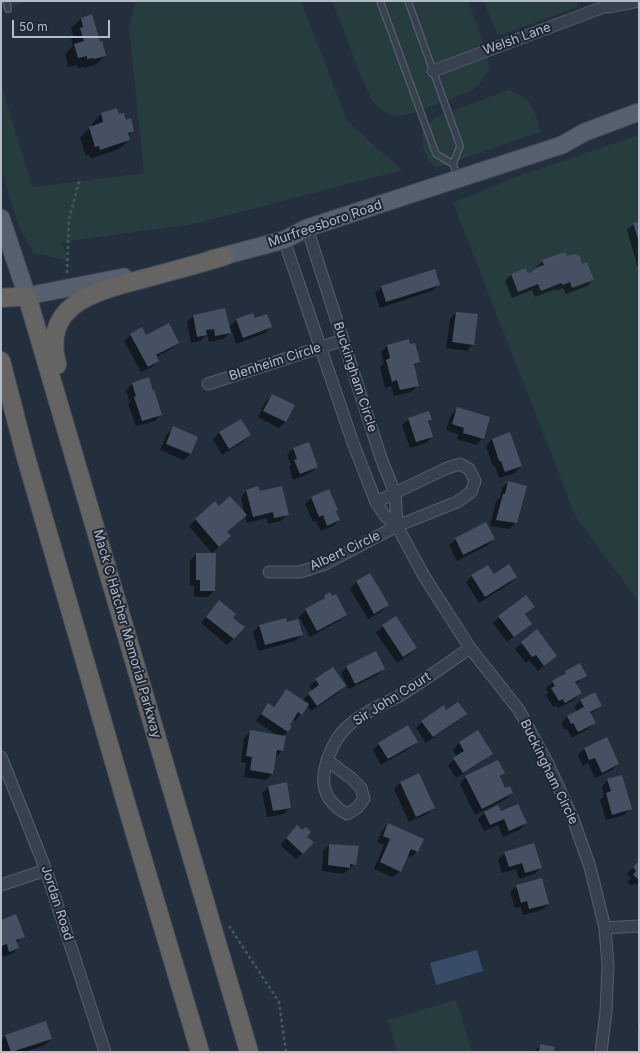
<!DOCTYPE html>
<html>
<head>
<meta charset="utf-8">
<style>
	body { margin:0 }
	#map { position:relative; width:640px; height:1053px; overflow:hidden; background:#242f3e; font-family:Inter,sans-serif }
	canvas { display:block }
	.frame { position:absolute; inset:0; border:2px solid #b4bcc9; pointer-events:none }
	.scale { position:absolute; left:12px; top:20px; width:98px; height:18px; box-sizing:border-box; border:2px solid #b4bcc9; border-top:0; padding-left:5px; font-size:12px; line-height:14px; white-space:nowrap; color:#b4bcc9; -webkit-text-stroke:3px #1d2633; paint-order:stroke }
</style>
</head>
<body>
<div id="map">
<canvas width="640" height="1053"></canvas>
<div class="frame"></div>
<div class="scale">50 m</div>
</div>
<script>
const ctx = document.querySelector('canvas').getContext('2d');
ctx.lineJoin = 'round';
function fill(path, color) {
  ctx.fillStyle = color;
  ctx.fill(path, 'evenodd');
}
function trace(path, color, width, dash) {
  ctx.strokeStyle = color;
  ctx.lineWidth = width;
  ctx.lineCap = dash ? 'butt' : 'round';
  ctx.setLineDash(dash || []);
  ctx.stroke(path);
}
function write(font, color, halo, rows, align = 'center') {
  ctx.font = font + ' Inter,sans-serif';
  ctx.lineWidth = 4;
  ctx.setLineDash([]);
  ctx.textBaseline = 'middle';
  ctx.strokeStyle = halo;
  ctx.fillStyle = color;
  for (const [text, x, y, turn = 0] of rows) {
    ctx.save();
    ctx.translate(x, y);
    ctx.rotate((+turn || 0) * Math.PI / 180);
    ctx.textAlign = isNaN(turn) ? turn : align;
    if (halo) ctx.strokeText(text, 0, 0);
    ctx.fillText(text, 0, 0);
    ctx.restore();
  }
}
fill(new Path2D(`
	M 1,1 L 26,1 L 8,9 L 1,5 Z
	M 136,1 L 301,1 L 347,121 L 402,170 L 194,224 L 62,242 L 68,261 L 34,253 L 19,227 L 1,170 L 1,83 L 32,187 L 144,173 L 129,27 Z
	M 332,1 L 468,1 L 488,56 L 489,69 L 482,81 L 471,91 L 416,112 L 399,116 L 390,115 L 378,108 L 372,100 L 359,71 Z
	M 484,1 L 576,1 L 578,7 L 504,34 L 497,34 Z
	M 509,90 C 532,98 535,110 540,132 L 436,168 L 428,161 L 423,146 L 422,134 L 426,126 L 436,117 Z
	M 639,135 L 639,602 L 576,517 L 453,203 L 521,175 Z
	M 456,1000 L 472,1052 L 397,1052 L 388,1020 Z`), '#263c3f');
fill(new Path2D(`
	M 477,950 L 483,971 L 436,985 L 430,963 Z`), '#394c67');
fill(new Path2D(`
	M 91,16 L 99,43 L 105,56 L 95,65 L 84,68 L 84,67 L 78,68 L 77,65 L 68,67 L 65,54 L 73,46 L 71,39 L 74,36 L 71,28 L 81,18 Z
	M 116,110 L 118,116 L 125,121 L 133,130 L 128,136 L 129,140 L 119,149 L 91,159 L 89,155 L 86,156 L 80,138 L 89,128 L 92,127 L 92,124 L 101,114 Z
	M 639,223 L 639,268 L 638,268 L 627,230 L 634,224 Z
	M 566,258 L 582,265 L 593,280 L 587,286 L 566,294 L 563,288 L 556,291 L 555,289 L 535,297 L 532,290 L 512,298 L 505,281 L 512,274 L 527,272 L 530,274 L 537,269 L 536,267 L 543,261 Z
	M 439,285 L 432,291 L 380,308 L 375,293 L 382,287 Z
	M 225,309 L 230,332 L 224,339 L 209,342 L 207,334 L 200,341 L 191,343 L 187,322 L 193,316 Z
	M 456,313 L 473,344 L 467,351 L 446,348 L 450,319 Z
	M 236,320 L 255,320 L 271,327 L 265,333 L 236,344 L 230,326 Z
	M 131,335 L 146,336 L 178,343 L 171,349 L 156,357 L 158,360 L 152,367 L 141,372 L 124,341 Z
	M 387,346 L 418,362 L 413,367 L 418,385 L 411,392 L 394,396 L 391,386 L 385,388 L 380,367 L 384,363 L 381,352 Z
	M 148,379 L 161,414 L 155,421 L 136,426 L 128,404 L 130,403 L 126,390 L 132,384 Z
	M 272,395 L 294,406 L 285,422 L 279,428 L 258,417 L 266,401 Z
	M 457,409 L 483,438 L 476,445 L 457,439 L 458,434 L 446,430 L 451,415 Z
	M 409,419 L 431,420 L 428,423 L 432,437 L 426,443 L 410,448 L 402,425 Z
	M 241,420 L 250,435 L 244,441 L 222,455 L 213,439 L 219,433 Z
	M 174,428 L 190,454 L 184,460 L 160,450 L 167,434 Z
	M 492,439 L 521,466 L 515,473 L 499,478 L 495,466 L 493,467 L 486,446 Z
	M 294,448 L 317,467 L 310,473 L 293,480 L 289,467 L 291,465 L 287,455 Z
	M 508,482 L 516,522 L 510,529 L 490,526 L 496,501 L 500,498 L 502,488 Z
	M 247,490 L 288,514 L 281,521 L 268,524 L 267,518 L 247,523 L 245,515 L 226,532 L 223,543 L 212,553 L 189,526 L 215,503 L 219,507 L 245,515 L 241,497 Z
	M 311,498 L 339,520 L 333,526 L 321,531 L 316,521 L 313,522 L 305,504 Z
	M 456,539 L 494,539 L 488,545 L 457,561 L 449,545 Z
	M 196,554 L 214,591 L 208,597 L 194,597 L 194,586 L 190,586 L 190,561 Z
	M 370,574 L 388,605 L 381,612 L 368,619 L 350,589 L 356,582 Z
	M 493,575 L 516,577 L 509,584 L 479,603 L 466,582 L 472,576 Z
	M 325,597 L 346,615 L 339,621 L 310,637 L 299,617 L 306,610 L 318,603 Z
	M 534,607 L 525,615 L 531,623 L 507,642 L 493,623 L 499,617 Z
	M 213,608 L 232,618 L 234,638 L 227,645 L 201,623 Z
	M 396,618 L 416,648 L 410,654 L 397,663 L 376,633 L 383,626 Z
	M 286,623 L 302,635 L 295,641 L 258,651 L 253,632 L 260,625 Z
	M 537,631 L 556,656 L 538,671 L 529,660 L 526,663 L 515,649 Z
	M 347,667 L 384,669 L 377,675 L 349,689 L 341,673 Z
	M 566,672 L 586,675 L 575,684 L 580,693 L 574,700 L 558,708 L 556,705 L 553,707 L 546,695 L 548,692 L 546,688 Z
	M 316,680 L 345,686 L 338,693 L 311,711 L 307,706 L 295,721 L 292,719 L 287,732 L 283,736 L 282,751 L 276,757 L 275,757 L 272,774 L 266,780 L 244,777 L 246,763 L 241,762 L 244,738 L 251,731 L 277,735 L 256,721 L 262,711 L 268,705 L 273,708 L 280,697 L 286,690 L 302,701 L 312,691 L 310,686 Z
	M 581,700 L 601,706 L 590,714 L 595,722 L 588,729 L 572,738 L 567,729 L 565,730 L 561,723 L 567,717 L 577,712 L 574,707 Z
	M 446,711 L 465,714 L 459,720 L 426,743 L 416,728 L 422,722 Z
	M 478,732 L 491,754 L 485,760 L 456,778 L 448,765 L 457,757 L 453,750 L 459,743 Z
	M 606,739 L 618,764 L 612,770 L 595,778 L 588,763 L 583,766 L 578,755 L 584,749 Z
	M 417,742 L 410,748 L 381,765 L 373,750 L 379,744 Z
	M 504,773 L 499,778 L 505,789 L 512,793 L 506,799 L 475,815 L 460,784 L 466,777 Z
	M 608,780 L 630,809 L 624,815 L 606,820 L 600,800 L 604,796 L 602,786 Z
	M 401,782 L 433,808 L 427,814 L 409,822 L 394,789 Z
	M 268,787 L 290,807 L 284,814 L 267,817 L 262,793 Z
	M 485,812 L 500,812 L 526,823 L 519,830 L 503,837 L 498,825 L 484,831 L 478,819 Z
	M 388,824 L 417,851 L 411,857 L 407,856 L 400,871 L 393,877 L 374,869 L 384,845 L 377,842 L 382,831 Z
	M 291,833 L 306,837 L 303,853 L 296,859 L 280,845 Z
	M 329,845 L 358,847 L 355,864 L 343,874 L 322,871 L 323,851 Z
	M 505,853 L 541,868 L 534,874 L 519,879 L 516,869 L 502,873 L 498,860 Z
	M 639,861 L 639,886 L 635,883 L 632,886 L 627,882 L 631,878 L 627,874 Z
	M 517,886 L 548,904 L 542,910 L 523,915 L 521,907 L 515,908 L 510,892 Z
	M 1,921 L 24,936 L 16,943 L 18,948 L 12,954 L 3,957 L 1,952 Z
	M 639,1012 L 639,1028 L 637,1028 Z
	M 46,1022 L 51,1039 L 45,1045 L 24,1052 L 2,1052 L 1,1041 L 5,1036 Z
	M 541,1045 L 553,1052 L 534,1052 Z`), '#0007');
fill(new Path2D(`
	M 92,14 L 100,42 L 102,41 L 106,56 L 94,59 L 93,58 L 87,59 L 87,56 L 78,58 L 74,44 L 84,41 L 80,28 L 83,27 L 81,18 Z
	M 117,108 L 119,114 L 124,113 L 126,120 L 131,118 L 134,131 L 128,133 L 130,140 L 100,150 L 99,146 L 95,147 L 89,127 L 103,122 L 101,113 Z
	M 639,222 L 639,242 L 633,223 Z
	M 565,252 L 567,256 L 574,254 L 580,256 L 582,264 L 587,262 L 594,280 L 572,288 L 570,282 L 563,285 L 561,283 L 541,291 L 538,284 L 518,292 L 511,274 L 526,268 L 527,272 L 530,273 L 538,267 L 544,265 L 542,260 Z
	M 435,269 L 440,285 L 386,302 L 381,286 Z
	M 225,308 L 231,333 L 215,336 L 214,329 L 206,330 L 207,335 L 197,337 L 193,315 Z
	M 456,312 L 478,314 L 474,345 L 452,342 Z
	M 253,313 L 255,318 L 267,314 L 272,327 L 243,338 L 236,319 Z
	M 169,323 L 179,343 L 156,355 L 159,361 L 148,367 L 130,334 L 142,327 L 146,335 Z
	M 409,339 L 410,344 L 415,343 L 420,362 L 414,364 L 419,386 L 400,390 L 397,380 L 392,382 L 386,360 L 390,358 L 387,345 Z
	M 149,377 L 153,391 L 154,390 L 162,415 L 142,421 L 134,397 L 136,396 L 132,383 Z
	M 272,394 L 295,405 L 286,422 L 263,411 Z
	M 457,407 L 490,417 L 484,439 L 463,433 L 464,428 L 452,424 Z
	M 429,411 L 432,420 L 428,421 L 433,437 L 416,442 L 408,418 Z
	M 241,419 L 251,435 L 229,449 L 219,432 Z
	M 173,426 L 198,437 L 191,454 L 166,444 Z
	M 510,432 L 522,466 L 505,472 L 501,461 L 499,461 L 492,439 Z
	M 309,442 L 318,467 L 300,474 L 294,460 L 297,459 L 293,448 Z
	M 508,481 L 527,486 L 517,523 L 496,520 L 503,494 L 505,494 Z
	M 258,486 L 260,491 L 282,486 L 289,515 L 274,518 L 273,512 L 253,517 L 246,490 Z
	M 329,489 L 338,510 L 336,511 L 340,520 L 327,526 L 323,515 L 319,517 L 311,497 Z
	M 230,496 L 247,515 L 227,532 L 231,536 L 219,547 L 195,519 L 215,501 L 219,506 Z
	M 486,522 L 495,539 L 463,555 L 455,538 Z
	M 196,553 L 216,553 L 215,591 L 200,591 L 200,580 L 196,580 Z
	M 509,564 L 517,577 L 485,597 L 471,575 L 488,565 L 494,574 Z
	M 370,573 L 389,605 L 374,614 L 356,581 Z
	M 330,592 L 332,596 L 336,594 L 347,615 L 317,631 L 305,609 L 325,598 L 324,596 Z
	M 526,595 L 535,607 L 525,614 L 532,624 L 514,637 L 498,616 Z
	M 219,600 L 236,614 L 233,618 L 245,627 L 234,639 L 206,617 Z
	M 396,616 L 417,648 L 403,657 L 382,625 Z
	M 286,618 L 287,622 L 298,619 L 303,635 L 265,645 L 259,625 Z
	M 537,629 L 557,656 L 544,666 L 536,655 L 532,657 L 521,642 Z
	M 376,651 L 385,669 L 355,684 L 346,666 Z
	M 580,663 L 587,676 L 575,682 L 582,693 L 565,703 L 563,699 L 559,701 L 551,688 L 555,686 L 552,681 L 566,673 L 565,671 Z
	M 333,667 L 346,686 L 317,706 L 308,693 L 319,685 L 315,679 Z
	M 286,689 L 309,704 L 302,715 L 298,712 L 290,725 L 292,726 L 288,732 L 261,714 L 268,703 L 274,707 Z
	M 595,692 L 602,706 L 590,712 L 596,723 L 578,732 L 573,723 L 571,724 L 567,716 L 584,707 L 580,700 Z
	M 458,702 L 467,714 L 433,737 L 421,721 L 444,705 L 446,710 Z
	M 408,725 L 418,742 L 388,759 L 378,743 Z
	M 250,730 L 286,736 L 283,751 L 277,750 L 273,774 L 250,770 L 252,757 L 246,756 Z
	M 478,730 L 493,754 L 463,773 L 453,758 L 464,751 L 459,742 Z
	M 607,737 L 619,764 L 602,773 L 595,758 L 589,760 L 584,748 Z
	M 498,760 L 505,773 L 500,776 L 505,788 L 510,786 L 513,793 L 482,809 L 465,776 Z
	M 419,773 L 435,808 L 416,817 L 400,782 Z
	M 622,775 L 632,809 L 612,815 L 606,793 L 611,791 L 607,779 Z
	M 287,782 L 291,808 L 273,811 L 268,786 Z
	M 518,804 L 527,823 L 509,831 L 504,819 L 490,825 L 484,812 L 498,805 L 501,811 Z
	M 388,823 L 424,839 L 418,852 L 411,849 L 401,872 L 380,862 L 390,839 L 383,836 Z
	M 297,825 L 302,830 L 306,827 L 311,832 L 307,837 L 314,842 L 303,854 L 286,838 Z
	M 534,843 L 542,868 L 525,873 L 522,863 L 509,867 L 504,852 Z
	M 329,844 L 359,846 L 356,865 L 350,864 L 350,868 L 328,865 Z
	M 639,861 L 639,880 L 633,875 L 636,871 L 633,867 Z
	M 542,878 L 549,904 L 529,909 L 527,901 L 521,903 L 516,885 Z
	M 16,914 L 25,937 L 16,940 L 19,948 L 9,952 L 7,944 L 1,946 L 1,920 Z
	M 46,1021 L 52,1039 L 11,1052 L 5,1035 Z
	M 540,1044 L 555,1047 L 554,1052 L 539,1052 Z`), '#455162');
const service = new Path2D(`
	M 6,1 L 8,9
	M 380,1 L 436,154 L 453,164 L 458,177
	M 408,1 L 460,146 L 453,164`);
const minor = new Path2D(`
	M 609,7 L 639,1
	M 433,71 L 601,8 L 616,1
	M 307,228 L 381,458 L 395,493 L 397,526
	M 284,240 L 353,443 L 376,502 L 385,516 L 397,526 L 424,576 L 470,648 L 519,710 L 548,764 L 573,819 L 590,867 L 605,928 L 608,966 L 606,1012 L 601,1052
	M 208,384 L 343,340
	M 269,572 L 300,572 L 325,564 L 397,526 L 457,502 L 471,492 L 475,481 L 469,469 L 460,464 L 447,468 L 376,502
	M 1,757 L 46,870 L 105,1052
	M 327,760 L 351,778 L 361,788 L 364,799 L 357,808 L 347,814 C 321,800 319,779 330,753 C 334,743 339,734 347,727 C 360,714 382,705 399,696 C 423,681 447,664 470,648
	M 1,885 L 46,870
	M 605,928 L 639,926`);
const primary = new Path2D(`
	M 1,218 L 27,296 L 124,277
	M 212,259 L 284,240 L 307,228 L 562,145 L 585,132 L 639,112`);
const trunk = new Path2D(`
	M 1,298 L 27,296 L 249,1052
	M 1,361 L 25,454 L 126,803 L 200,1052
	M 57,365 C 41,301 99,291 146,278 C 172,271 199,264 225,256`);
trace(service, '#565f6c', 8);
trace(minor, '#565f6c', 13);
trace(primary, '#414a57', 19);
trace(trunk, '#434c59', 20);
trace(new Path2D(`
	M 67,273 L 69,219 L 80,178
	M 229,926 L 279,1002 L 286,1052`), '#44595c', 2.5, [3, 3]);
trace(service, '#38414e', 5.5);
trace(minor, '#38414e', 11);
trace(primary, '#56606e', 17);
trace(trunk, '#656462', 18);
write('13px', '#b4bcc9', '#1d2633', [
	["Welsh Lane",517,39,-20],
	["Murfreesboro Road",325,224,-19],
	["Blenheim Circle",275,362,-18],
	["Buckingham Circle",355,377,72],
	["Albert Circle",345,551,-25],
	["Mack C Hatcher Memorial Parkway",127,634,74],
	["Sir John Court",392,699,-32],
	["Buckingham Circle",549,772,64],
	["Jordan Road",57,903,72]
]);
</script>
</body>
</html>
